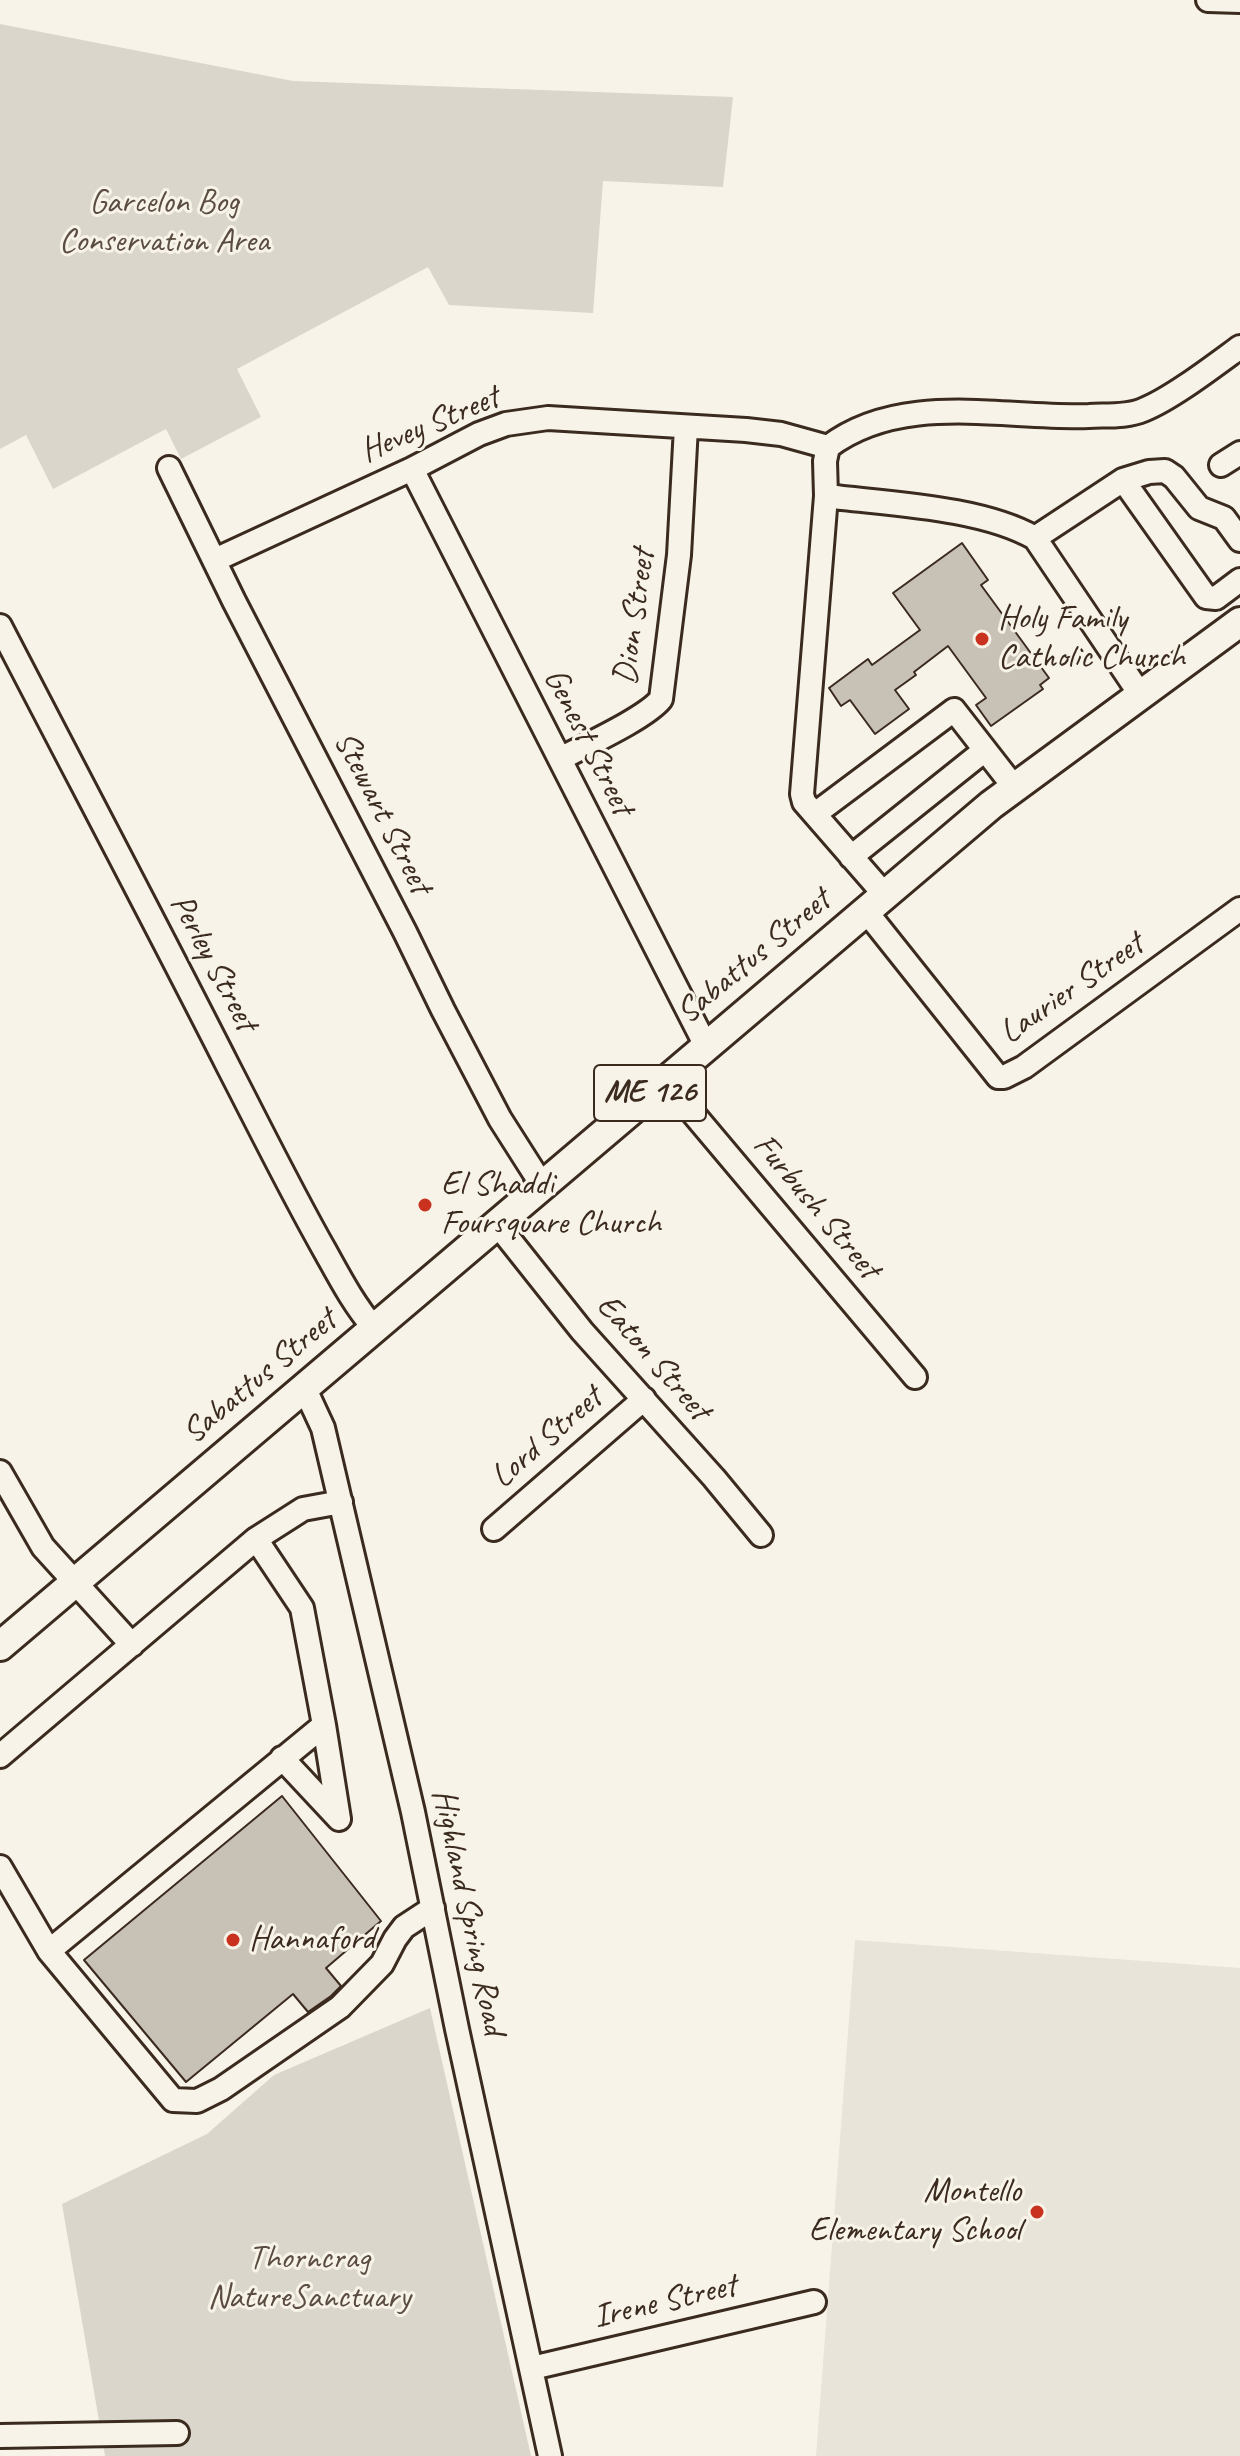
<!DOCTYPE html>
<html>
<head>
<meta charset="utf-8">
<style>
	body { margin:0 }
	canvas { display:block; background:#f7f3e8 }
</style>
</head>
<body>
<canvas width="1240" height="2456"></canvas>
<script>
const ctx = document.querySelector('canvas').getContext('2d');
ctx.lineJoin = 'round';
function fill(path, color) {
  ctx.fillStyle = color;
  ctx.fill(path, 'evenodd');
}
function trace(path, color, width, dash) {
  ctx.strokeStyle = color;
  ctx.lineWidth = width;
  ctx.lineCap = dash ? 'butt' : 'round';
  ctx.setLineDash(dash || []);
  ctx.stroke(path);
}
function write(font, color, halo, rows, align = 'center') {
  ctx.font = font + ' Caveat,sans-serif';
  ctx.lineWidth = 6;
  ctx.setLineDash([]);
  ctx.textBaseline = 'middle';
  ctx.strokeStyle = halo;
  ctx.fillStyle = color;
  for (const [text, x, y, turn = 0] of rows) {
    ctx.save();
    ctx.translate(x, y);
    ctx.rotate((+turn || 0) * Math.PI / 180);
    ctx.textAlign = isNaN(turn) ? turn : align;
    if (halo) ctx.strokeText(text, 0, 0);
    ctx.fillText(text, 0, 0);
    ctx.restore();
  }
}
fill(new Path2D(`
	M 855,1940 L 1240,1968 L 1240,2456 L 816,2456 Z`), '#e9e4d9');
fill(new Path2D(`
	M 0,24 L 293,81 L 733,97 L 723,187 L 603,181 L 593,313 L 449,305 L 428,267 L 237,369 L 261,417 L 181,459 L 166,429 L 53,489 L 26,435 L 0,449 Z
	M 430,2008 L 531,2456 L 105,2456 L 62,2204 L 207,2134 L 274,2075 Z`), '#dbd6cb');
const building = new Path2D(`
	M 962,543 L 988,580 L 981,585 L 1049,678 L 1040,685 L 1043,689 L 991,726 L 976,705 L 986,698 L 948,646 L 914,672 L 916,675 L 895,690 L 909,709 L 875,734 L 850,700 L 841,706 L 829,688 L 868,659 L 872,665 L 920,630 L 893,593 Z
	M 282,1796 L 381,1921 L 326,1968 L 341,1986 L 331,1996 L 308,2012 L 293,1994 L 186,2082 L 84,1960 Z`);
fill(building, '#c8c1b6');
trace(building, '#3b2a1e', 2);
const minor = new Path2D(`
	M 1208,0 L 1240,1
	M 1221,465 L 1240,453
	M 169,468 L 234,601 L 405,932 L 443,1010 L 500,1119 L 542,1185
	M 412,469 L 706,1046
	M 1123,480 L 1206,597 L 1216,598 L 1240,580
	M 826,496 C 889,504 981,507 1035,538 L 1140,694
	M 1035,538 L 1123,480 L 1149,472 L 1165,471 L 1174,477 L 1199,508 L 1224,518 L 1240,540
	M 215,560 L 412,469 L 479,434 L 506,424 L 548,418 L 746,430 L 781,434 L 828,447
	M 0,626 C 76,773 154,920 229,1068 C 261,1130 291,1191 325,1251 C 340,1278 354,1305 374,1328
	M 560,759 C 584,746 646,718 661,699 L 679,555 L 686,427
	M 815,814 L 954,710 L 1014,787
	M 851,857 L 985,750
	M 884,894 L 804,802 L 802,794 L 826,496 L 825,461 L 828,447 C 902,391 1003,419 1089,416 C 1105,415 1127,417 1143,410 C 1171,399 1214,366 1240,347
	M 865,910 L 998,1077 L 1004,1077 L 1024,1067 L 1240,909
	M 665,1080 L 915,1377
	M 497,1224 L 582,1331 L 714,1478 L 761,1535
	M 304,1387 L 323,1428 L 413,1812 L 457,2029 L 550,2456
	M 0,1472 L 43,1547 L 132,1645
	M 494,1529 L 644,1399
	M 256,1539 L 303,1509 L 341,1502
	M 0,1756 L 256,1539 L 302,1608 L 324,1725 L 49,1951 L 0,1867
	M 282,1758 L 339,1819 L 324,1725
	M 49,1951 L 173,2100 L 197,2101 L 221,2089 L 340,2007 L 382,1964 L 395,1939 L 404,1927 L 433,1908
	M 532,2368 L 814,2302
	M 0,2436 L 177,2433`);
const major = new Path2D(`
	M 0,1646 L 991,805 L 1240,622`);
trace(minor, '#3b2a1e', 28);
trace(major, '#3b2a1e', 34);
trace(minor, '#f7f3e8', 22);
trace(major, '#f7f3e8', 28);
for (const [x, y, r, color] of [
	[982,639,8,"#c8321e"],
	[425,1205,8,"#c8321e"],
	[233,1940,8,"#c8321e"],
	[1037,2212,8,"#c8321e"]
]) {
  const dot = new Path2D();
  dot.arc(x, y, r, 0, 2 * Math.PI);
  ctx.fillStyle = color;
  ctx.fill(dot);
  trace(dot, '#f7f3e8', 3);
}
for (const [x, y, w] of [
	[650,1093,112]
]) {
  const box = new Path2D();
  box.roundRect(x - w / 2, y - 28, w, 56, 6);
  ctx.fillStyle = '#f7f3e8';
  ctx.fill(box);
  trace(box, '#3b2a1e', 2);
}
write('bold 32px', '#3b2a1e', null, [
	["ME 126",650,1093]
]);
write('34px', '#5b4c41', '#f7f3e8', [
	["Garcelon Bog",164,203],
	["Conservation Area",164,242],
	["Thorncrag",309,2259],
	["NatureSanctuary",309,2298]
]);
write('34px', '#3b2a1e', '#f7f3e8', [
	["Hevey Street",430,425,-23],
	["Dion Street",635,617,-82],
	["Genest Street",588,742,63],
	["Stewart Street",382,813,63],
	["Sabattus Street",754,957,-40],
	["Perley Street",213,963,62],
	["Laurier Street",1072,989,-35],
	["Furbush Street",816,1207,50],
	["Eaton Street",653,1358,49],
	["Sabattus Street",260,1377,-40],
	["Lord Street",547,1438,-41],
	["Highland Spring Road",468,1912,78],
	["Irene Street",665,2302,-13]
]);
write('34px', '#3b2a1e', '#f7f3e8', [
	["Holy Family",998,619],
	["Catholic Church",998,658],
	["El Shaddi",441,1185],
	["Foursquare Church",441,1224],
	["Hannaford",249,1940],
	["Montello",1021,2192,"right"],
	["Elementary School",1021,2231,"right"]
], 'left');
</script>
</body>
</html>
